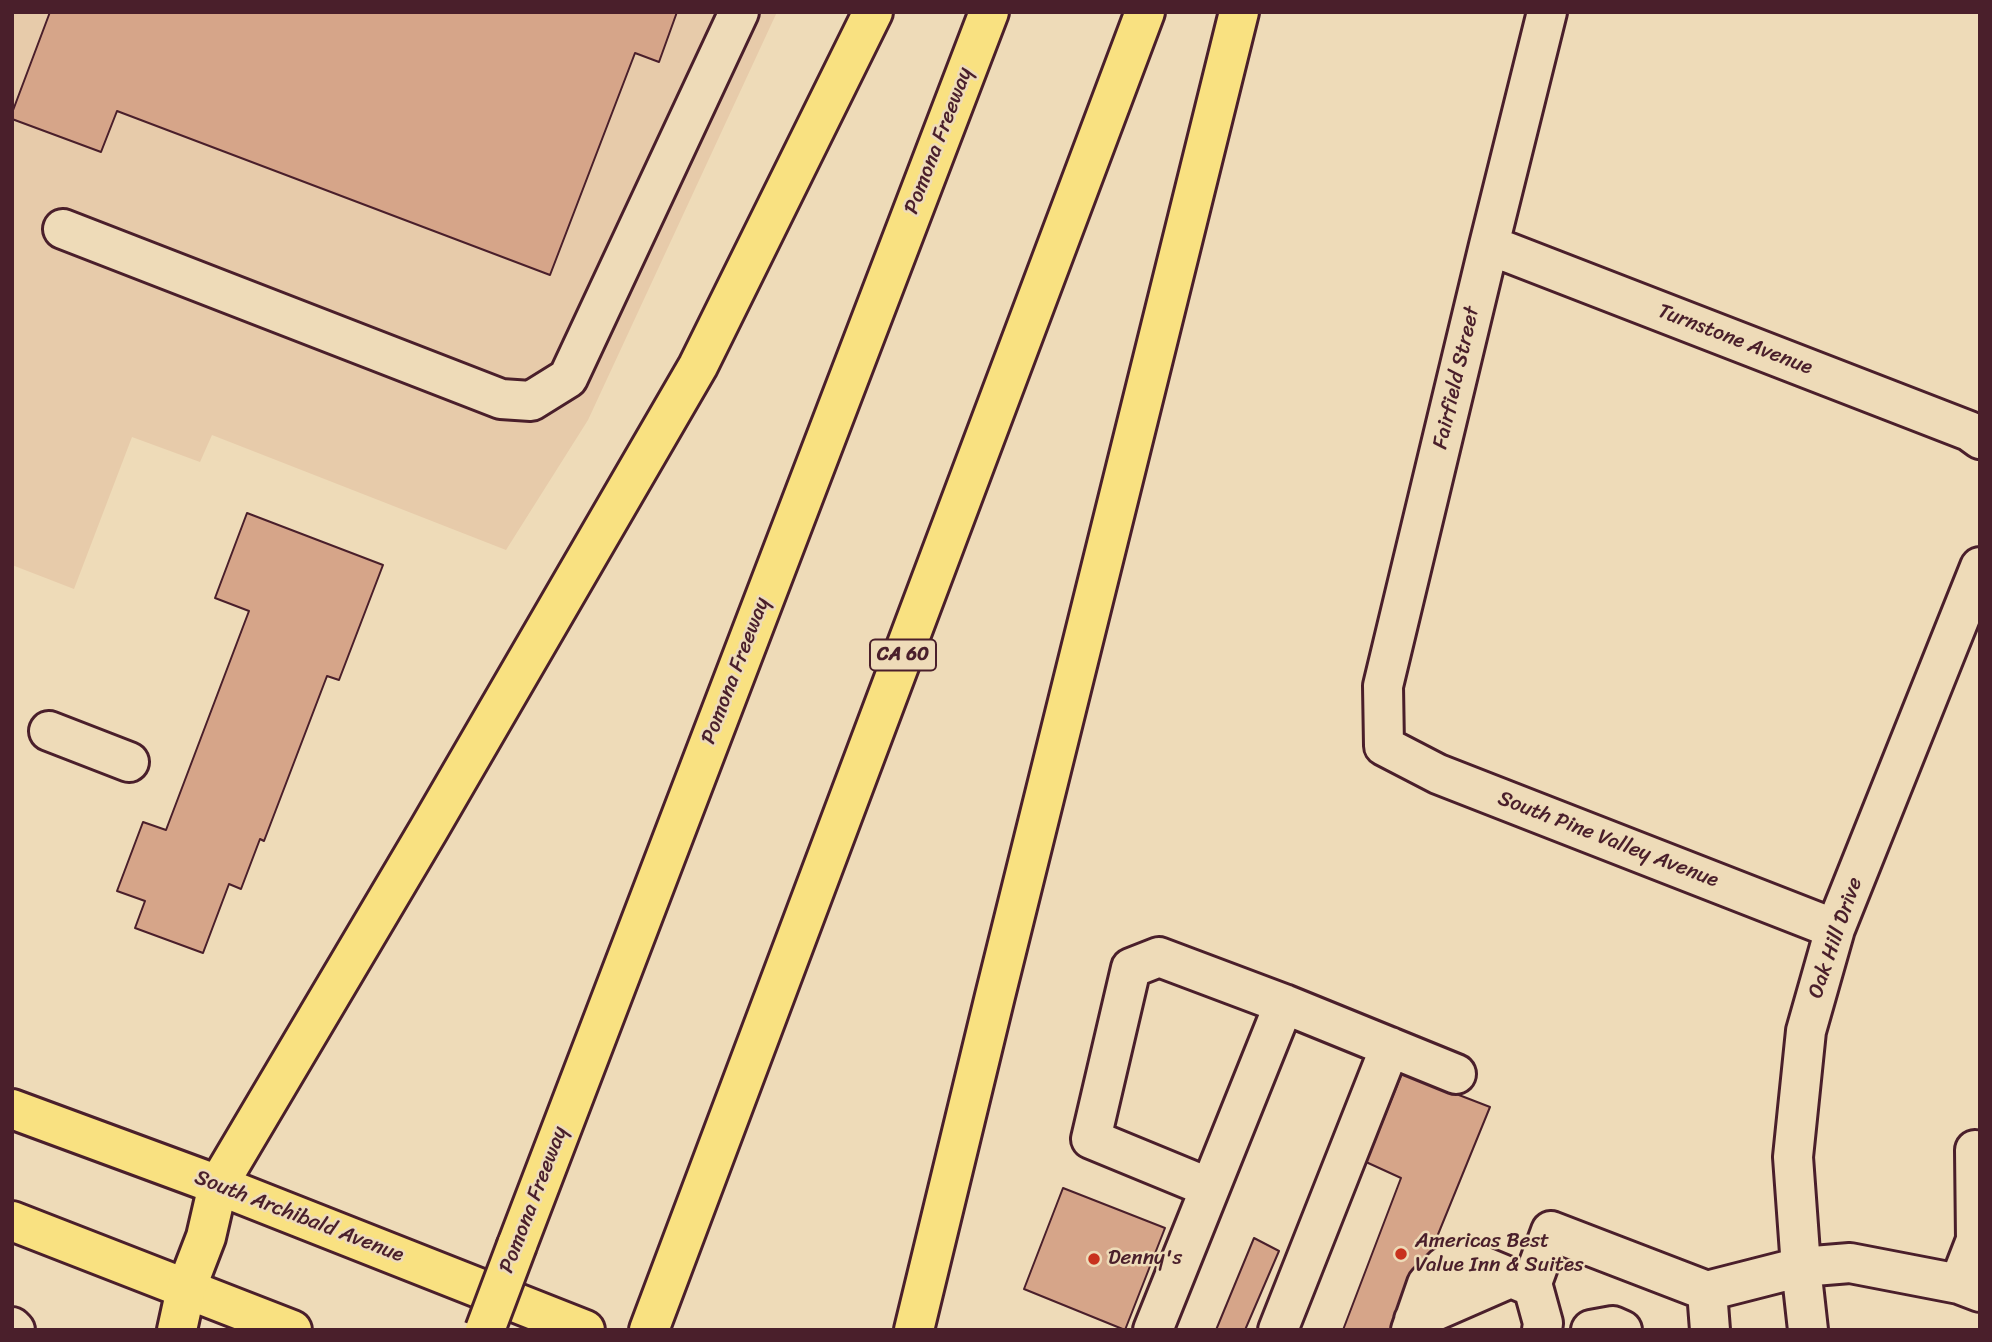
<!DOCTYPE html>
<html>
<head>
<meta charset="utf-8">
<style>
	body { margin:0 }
	#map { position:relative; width:1992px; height:1342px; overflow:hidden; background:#eedbb8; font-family:Sriracha,sans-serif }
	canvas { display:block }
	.frame { position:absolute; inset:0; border:14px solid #4a1f2b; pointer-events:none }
</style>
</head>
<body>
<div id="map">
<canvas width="1992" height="1342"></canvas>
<div class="frame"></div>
</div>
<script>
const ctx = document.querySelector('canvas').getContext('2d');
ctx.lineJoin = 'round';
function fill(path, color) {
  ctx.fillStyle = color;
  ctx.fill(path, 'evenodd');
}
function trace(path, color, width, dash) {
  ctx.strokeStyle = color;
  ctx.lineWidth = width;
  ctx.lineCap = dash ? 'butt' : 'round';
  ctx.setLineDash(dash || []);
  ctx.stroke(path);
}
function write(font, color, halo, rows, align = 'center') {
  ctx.font = font + ' Sriracha,sans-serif';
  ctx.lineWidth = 5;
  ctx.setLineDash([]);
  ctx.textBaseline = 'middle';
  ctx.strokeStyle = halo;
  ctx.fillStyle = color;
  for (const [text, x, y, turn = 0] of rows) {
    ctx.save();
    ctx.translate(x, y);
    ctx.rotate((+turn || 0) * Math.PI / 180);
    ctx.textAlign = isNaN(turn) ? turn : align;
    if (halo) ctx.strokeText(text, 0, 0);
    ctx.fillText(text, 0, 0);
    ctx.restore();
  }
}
fill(new Path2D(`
	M 12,12 L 777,12 L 588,420 L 506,550 L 212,435 L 200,462 L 132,437 L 74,589 L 12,565 Z`), '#e7cbaa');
const building = new Path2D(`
	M 50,12 L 677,12 L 659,62 L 635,53 L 550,275 L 117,111 L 101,152 L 12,119 L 12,113 Z
	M 247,513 L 383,565 L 339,680 L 327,676 L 264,841 L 260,839 L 241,889 L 229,884 L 203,953 L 135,928 L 145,901 L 117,891 L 143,822 L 166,830 L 249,611 L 215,598 Z
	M 1402,1073 L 1490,1107 L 1399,1330 L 1343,1330 L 1401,1178 L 1366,1162 Z
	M 1063,1188 L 1165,1228 L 1125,1330 L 1024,1289 Z
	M 1254,1238 L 1279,1251 L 1245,1330 L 1216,1330 Z`);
fill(building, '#d6a589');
trace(building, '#4a1f2b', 2);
const minor = new Path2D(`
	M 1547,12 L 1489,245 L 1383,686 L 1384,746 L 1438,774 L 1835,929
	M 63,229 L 501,399 L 531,401 L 568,378 L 739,12
	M 1489,245 L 1969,431 L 1980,439
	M 49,731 L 129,762
	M 1284,1004 L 1456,1074
	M 1959,1284 L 1976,1240 L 1975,1150
	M 1707,1291 L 1710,1330
	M 1414,1320 L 1510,1278
	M 12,1327 L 15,1330
	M 1153,1330 L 1284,1004 L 1159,957 L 1131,968 L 1091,1139 L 1210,1188
	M 1278,1330 L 1390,1047
	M 1411,1330 L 1427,1284 L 1445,1266 L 1468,1260 L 1533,1287
	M 1542,1330 L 1543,1323 L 1532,1283 L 1551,1231 L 1707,1291 L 1801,1267 L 1850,1263 L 1959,1284 L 1980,1292
	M 1591,1330 L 1613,1326 L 1622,1330
	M 1808,1330 L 1801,1267 L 1793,1157 L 1806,1031 L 1835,929 L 1980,567`);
const major = new Path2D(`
	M 12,1109 L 218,1185 L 585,1330
	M 12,1221 L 292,1330`);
const highway = new Path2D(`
	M 517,1245 L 989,12
	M 177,1330 L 186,1289 L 206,1237 L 218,1185 L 429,829 L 698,366 L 873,12
	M 649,1330 L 1145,12
	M 914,1330 L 995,996 L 1239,12`);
trace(minor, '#4a1f2b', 44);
trace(major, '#4a1f2b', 44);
trace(highway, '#4a1f2b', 44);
trace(minor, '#eedbb8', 38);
trace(major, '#f9e181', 38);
trace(highway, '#f9e181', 38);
const highwayBridge = new Path2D(`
	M 485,1330 L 517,1245`);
trace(highwayBridge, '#4a1f2b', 44, []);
trace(highwayBridge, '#f9e181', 38);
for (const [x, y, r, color] of [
	[1401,1254,7,"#c8321e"],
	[1094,1259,7,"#c8321e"]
]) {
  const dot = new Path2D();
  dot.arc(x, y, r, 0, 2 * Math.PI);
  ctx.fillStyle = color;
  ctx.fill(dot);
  trace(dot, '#eedbb8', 2.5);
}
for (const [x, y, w] of [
	[903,655,66]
]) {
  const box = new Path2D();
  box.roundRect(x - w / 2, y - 15.5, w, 31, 5);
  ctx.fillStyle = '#eedbb8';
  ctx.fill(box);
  trace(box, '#4a1f2b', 2);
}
write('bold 19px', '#4a1f2b', null, [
	["CA 60",903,655]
]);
write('21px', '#4a1f2b', '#eedbb8', [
	["Pomona Freeway",939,141,-69],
	["Turnstone Avenue",1735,340,21],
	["Fairfield Street",1457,378,-77],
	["Pomona Freeway",736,671,-69],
	["South Pine Valley Avenue",1608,840,21],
	["Oak Hill Drive",1836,938,-71],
	["Pomona Freeway",534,1200,-69],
	["South Archibald Avenue",299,1217,21]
]);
write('21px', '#4a1f2b', '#eedbb8', [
	["Americas Best",1415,1242],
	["Value Inn & Suites",1415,1266],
	["Denny's",1108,1259]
], 'left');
</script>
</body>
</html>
